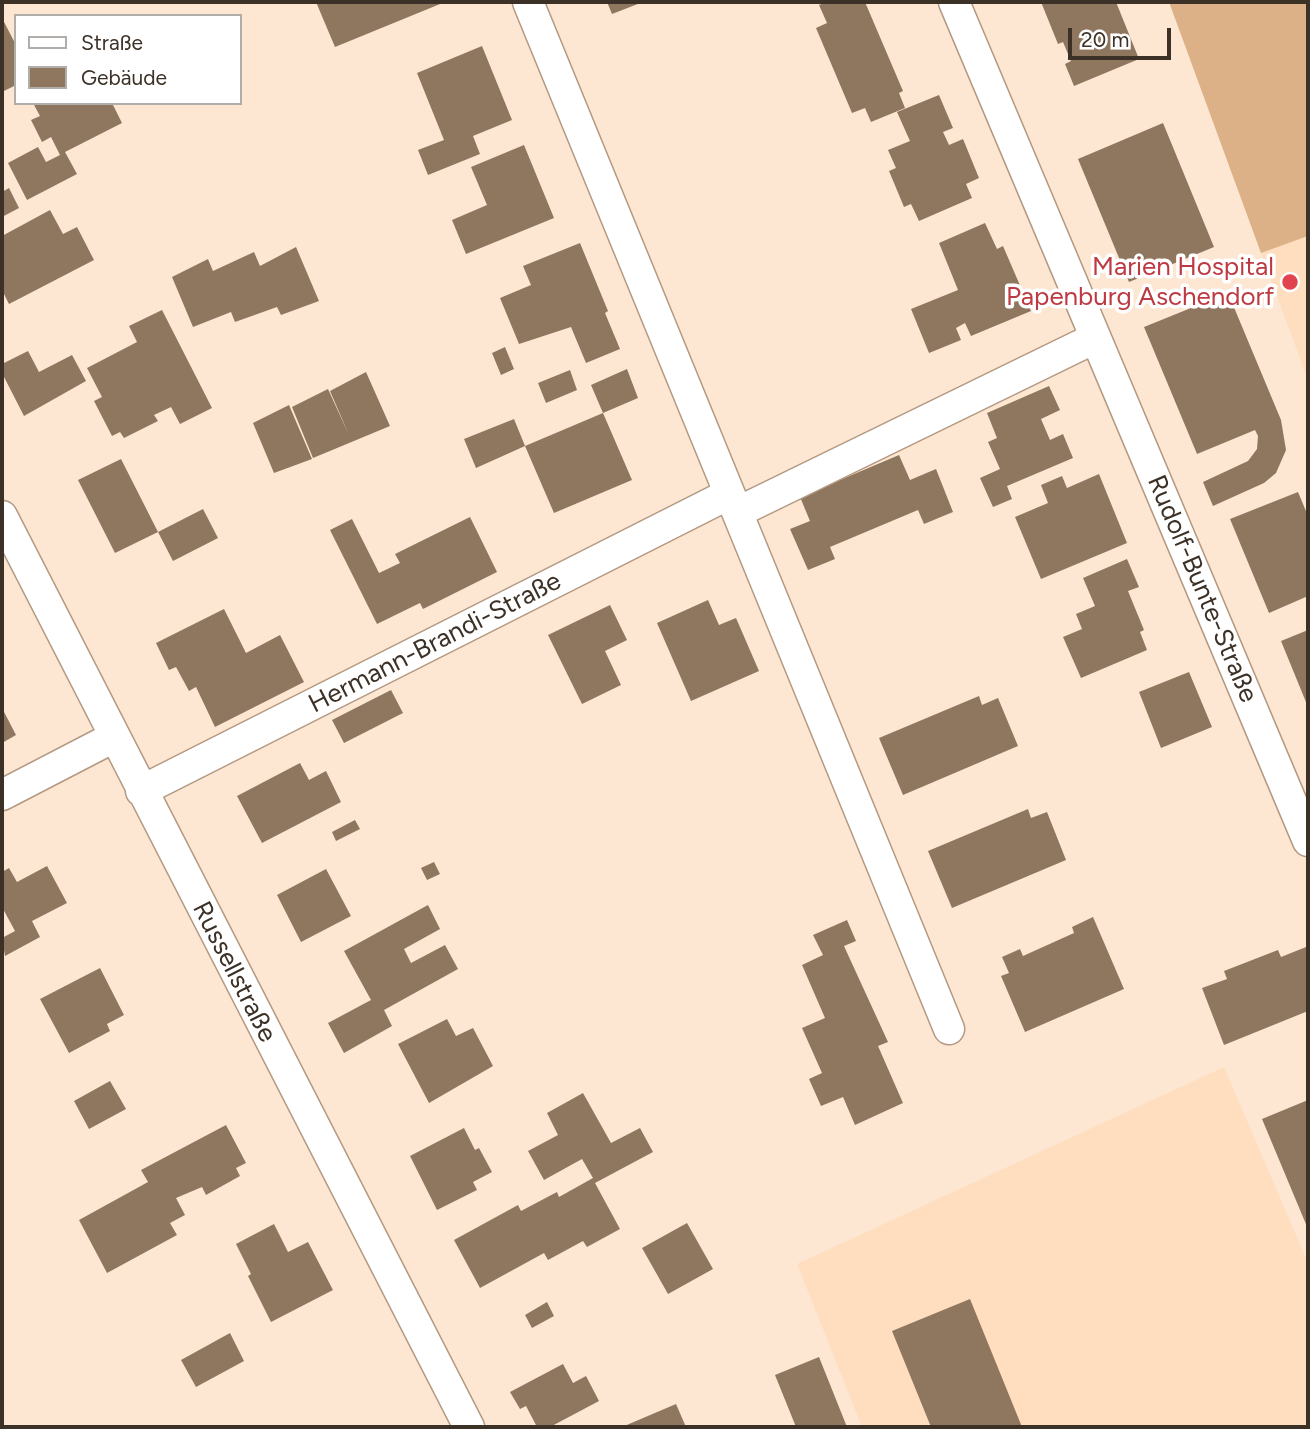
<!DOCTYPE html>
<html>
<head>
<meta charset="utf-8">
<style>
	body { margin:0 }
	#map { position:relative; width:1310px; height:1429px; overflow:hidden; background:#fde7d3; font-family:Figtree,sans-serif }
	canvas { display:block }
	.frame { position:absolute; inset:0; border:4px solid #3c3127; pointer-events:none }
	.legend { position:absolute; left:14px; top:14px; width:228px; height:91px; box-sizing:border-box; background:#fff; border:2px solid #b1ada9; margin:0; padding:9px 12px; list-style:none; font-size:21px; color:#3c3127 }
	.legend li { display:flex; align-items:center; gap:14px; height:35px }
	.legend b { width:35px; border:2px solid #b1ada9 }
	.scale { position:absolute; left:1068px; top:28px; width:103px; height:32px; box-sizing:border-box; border:4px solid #3c3127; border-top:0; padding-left:9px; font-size:21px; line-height:24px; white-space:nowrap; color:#3c3127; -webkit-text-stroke:5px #fff; paint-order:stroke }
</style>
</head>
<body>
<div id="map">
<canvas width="1310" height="1429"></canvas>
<div class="frame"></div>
<ul class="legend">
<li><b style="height:9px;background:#fff"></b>Straße</li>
<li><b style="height:19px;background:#8e765f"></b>Gebäude</li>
</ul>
<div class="scale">20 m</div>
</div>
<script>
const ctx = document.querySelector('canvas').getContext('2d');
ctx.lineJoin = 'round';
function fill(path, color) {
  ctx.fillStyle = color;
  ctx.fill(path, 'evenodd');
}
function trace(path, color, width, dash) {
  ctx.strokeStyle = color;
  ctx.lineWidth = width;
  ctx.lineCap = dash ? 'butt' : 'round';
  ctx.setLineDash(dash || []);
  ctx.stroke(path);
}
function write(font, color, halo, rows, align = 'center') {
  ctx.font = font + ' Figtree,sans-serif';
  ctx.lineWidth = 7;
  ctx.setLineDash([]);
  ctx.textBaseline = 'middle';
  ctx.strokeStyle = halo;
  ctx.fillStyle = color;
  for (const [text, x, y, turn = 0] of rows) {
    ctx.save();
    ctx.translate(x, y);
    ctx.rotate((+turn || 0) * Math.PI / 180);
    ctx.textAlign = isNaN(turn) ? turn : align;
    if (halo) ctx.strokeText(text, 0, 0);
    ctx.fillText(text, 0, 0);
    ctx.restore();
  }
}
fill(new Path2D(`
	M 1308,236 L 1308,380 L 1261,253 Z
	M 1224,1067 L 1308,1263 L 1308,1423 L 1302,1427 L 862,1427 L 797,1264 Z`), '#fedebe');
fill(new Path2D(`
	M 1169,2 L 1308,2 L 1308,236 L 1261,253 Z`), '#dcb188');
fill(new Path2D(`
	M 316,2 L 445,2 L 335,47 Z
	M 607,2 L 643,2 L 612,14 Z
	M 826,2 L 865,2 L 903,91 L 899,93 L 905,108 L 871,122 L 865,108 L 852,113 L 816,28 L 827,23 L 819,5 Z
	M 1041,2 L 1116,2 L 1139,59 L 1074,86 L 1065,64 L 1071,61 L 1063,42 L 1058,44 Z
	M 2,18 L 16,45 L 16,85 L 2,92 Z
	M 482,46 L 512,120 L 473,136 L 480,154 L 428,175 L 418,150 L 444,140 L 417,73 Z
	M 939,95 L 953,128 L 943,132 L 949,145 L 963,139 L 979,178 L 966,184 L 972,198 L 919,221 L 911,204 L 904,207 L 889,171 L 896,168 L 888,150 L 910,141 L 897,112 Z
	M 33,103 L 112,103 L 122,123 L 65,152 L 77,174 L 27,200 L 8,163 L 38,147 L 46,162 L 60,155 L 51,137 L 42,142 L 31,120 L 40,116 Z
	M 1163,123 L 1214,247 L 1129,282 L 1078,159 Z
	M 524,145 L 554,218 L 466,254 L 452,220 L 487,205 L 471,167 Z
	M 9,188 L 19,208 L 2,217 L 2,192 Z
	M 50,210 L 63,234 L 77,227 L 94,260 L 9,304 L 2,290 L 2,236 Z
	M 985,223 L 997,249 L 1003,246 L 1031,311 L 971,336 L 965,323 L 956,328 L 961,340 L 929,353 L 911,309 L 958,290 L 939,243 Z
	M 580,243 L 608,311 L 605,313 L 620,349 L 586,363 L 571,327 L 519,344 L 500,298 L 531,285 L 523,266 Z
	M 296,247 L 319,301 L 281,315 L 277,307 L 235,322 L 231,312 L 193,327 L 172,277 L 208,259 L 213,271 L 254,252 L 260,266 Z
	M 1228,293 L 1281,420 L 1286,450 L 1276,473 L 1264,483 L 1213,506 L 1203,482 L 1248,461 L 1257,449 L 1258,436 L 1255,430 L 1197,454 L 1144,327 Z
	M 162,310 L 212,408 L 180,424 L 171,407 L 154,415 L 158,421 L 124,438 L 120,432 L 112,436 L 94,401 L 102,397 L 87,368 L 137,342 L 129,326 Z
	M 505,347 L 514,369 L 501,375 L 492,353 Z
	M 28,351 L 39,372 L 72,355 L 86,381 L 24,416 L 2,373 L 2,364 Z
	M 627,369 L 638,398 L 603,413 L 591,385 Z
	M 570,370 L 577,390 L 546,403 L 538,383 Z
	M 366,372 L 390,426 L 313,458 L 292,407 L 328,389 L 349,435 L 330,391 Z
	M 1049,386 L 1060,410 L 1041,419 L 1050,440 L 1063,434 L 1073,458 L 1007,486 L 1012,499 L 993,507 L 980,478 L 1000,469 L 988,442 L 997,438 L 987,413 Z
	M 289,405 L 312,459 L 274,473 L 253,423 Z
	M 603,413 L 632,480 L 554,513 L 525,446 Z
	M 514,419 L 525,446 L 476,468 L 464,439 Z
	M 899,455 L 910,480 L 936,469 L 953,512 L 924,524 L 918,510 L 830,547 L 835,559 L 808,570 L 790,529 L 810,521 L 800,497 Z
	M 121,459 L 158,532 L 115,553 L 78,480 Z
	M 1099,474 L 1127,543 L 1041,579 L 1015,517 L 1048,503 L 1041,485 L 1062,476 L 1067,488 Z
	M 1298,492 L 1308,516 L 1308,596 L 1269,613 L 1230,519 Z
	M 203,509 L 218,538 L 173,561 L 158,532 Z
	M 470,517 L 497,572 L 423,609 L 420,603 L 377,624 L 330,530 L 352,519 L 379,573 L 400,563 L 395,554 Z
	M 1127,559 L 1139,587 L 1128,591 L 1144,630 L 1140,632 L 1147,650 L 1081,678 L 1063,637 L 1082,629 L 1076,614 L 1095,606 L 1083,578 Z
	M 708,600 L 719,625 L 736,618 L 759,671 L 691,701 L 657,623 Z
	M 610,605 L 627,640 L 605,651 L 621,685 L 582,704 L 548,635 Z
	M 224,609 L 246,653 L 280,635 L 304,682 L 215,727 L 196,687 L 189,691 L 176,667 L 169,670 L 156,643 Z
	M 1308,630 L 1308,707 L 1281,641 Z
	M 1189,672 L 1212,727 L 1161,748 L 1139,692 Z
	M 391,690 L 403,713 L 344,743 L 332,720 Z
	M 979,696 L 982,705 L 998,698 L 1018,746 L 903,795 L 879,738 Z
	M 2,708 L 16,735 L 2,743 Z
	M 300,763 L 309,780 L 326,771 L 341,802 L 262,843 L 237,796 Z
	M 1028,809 L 1031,818 L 1047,812 L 1066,860 L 952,908 L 928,851 Z
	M 355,820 L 360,829 L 336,841 L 332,832 Z
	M 434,862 L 440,874 L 427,880 L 421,868 Z
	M 47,866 L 67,903 L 32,921 L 40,937 L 5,956 L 2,938 L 15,931 L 2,907 L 2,872 L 9,868 L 17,882 Z
	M 326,869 L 351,916 L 301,942 L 277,895 Z
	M 428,905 L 440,929 L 404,949 L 411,963 L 445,945 L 458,969 L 384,1010 L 392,1026 L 344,1053 L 328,1023 L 371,1000 L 344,951 Z
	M 1093,917 L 1124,989 L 1025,1032 L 1001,976 L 1009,973 L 1002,957 L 1020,949 L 1023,956 L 1074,933 L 1072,927 Z
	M 847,920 L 856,941 L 844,946 L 888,1042 L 878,1046 L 903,1103 L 855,1125 L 843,1097 L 821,1106 L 809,1079 L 822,1073 L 802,1028 L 825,1018 L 802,965 L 823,955 L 813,935 Z
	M 1306,947 L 1308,1011 L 1224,1045 L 1202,988 L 1227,979 L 1224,971 L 1278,950 L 1281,957 Z
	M 100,968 L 124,1015 L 107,1024 L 110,1031 L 69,1053 L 40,999 Z
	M 447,1019 L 456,1036 L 473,1028 L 493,1066 L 429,1103 L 398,1044 Z
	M 110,1081 L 126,1109 L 89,1129 L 74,1101 Z
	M 583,1093 L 611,1143 L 640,1128 L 653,1152 L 595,1183 L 620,1229 L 587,1247 L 583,1241 L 548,1260 L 544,1253 L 480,1288 L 454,1240 L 518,1205 L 521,1211 L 557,1192 L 559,1197 L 593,1178 L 582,1159 L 544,1180 L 528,1151 L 558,1135 L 547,1113 Z
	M 1308,1100 L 1308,1229 L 1262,1119 Z
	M 226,1125 L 246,1163 L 236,1168 L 240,1176 L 206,1195 L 202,1187 L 176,1198 L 185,1215 L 170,1223 L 177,1235 L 107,1273 L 79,1220 L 148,1182 L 141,1170 Z
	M 464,1128 L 475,1150 L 479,1148 L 492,1172 L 473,1182 L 477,1190 L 437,1210 L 410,1156 Z
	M 687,1223 L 713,1269 L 668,1294 L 642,1248 Z
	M 274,1224 L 288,1252 L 308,1242 L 333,1290 L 271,1322 L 248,1276 L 251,1274 L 236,1244 Z
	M 970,1299 L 1022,1427 L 931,1427 L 892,1331 Z
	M 547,1302 L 554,1316 L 532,1328 L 525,1315 Z
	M 230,1333 L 244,1361 L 196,1387 L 181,1360 Z
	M 819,1357 L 847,1427 L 796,1427 L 775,1375 Z
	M 563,1364 L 573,1383 L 586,1376 L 599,1401 L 550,1427 L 537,1427 L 526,1406 L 520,1409 L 510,1392 Z
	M 676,1404 L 686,1427 L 622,1427 Z`), '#8e765f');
const street = new Path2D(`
	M 528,2 L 949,1029
	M 954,2 L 1308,841
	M 738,512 L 1095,338
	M 2,516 L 469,1427
	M 141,791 L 729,494
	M 2,795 L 114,737`);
trace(street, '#b39982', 33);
trace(street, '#fff', 30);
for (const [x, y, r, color] of [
	[1290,282,9,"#e0444e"]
]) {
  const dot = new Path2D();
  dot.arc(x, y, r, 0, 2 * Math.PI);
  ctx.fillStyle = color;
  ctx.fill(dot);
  trace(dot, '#fff', 2.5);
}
write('26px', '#be3a42', '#fff', [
	["Marien Hospital",1274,267],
	["Papenburg Aschendorf",1274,297]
], 'right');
write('26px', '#3c3127', '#fff', [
	["Rudolf-Bunte-Straße",1202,589,67],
	["Hermann-Brandi-Straße",435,643,-27],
	["Russellstraße",234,972,63]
]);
</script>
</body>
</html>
